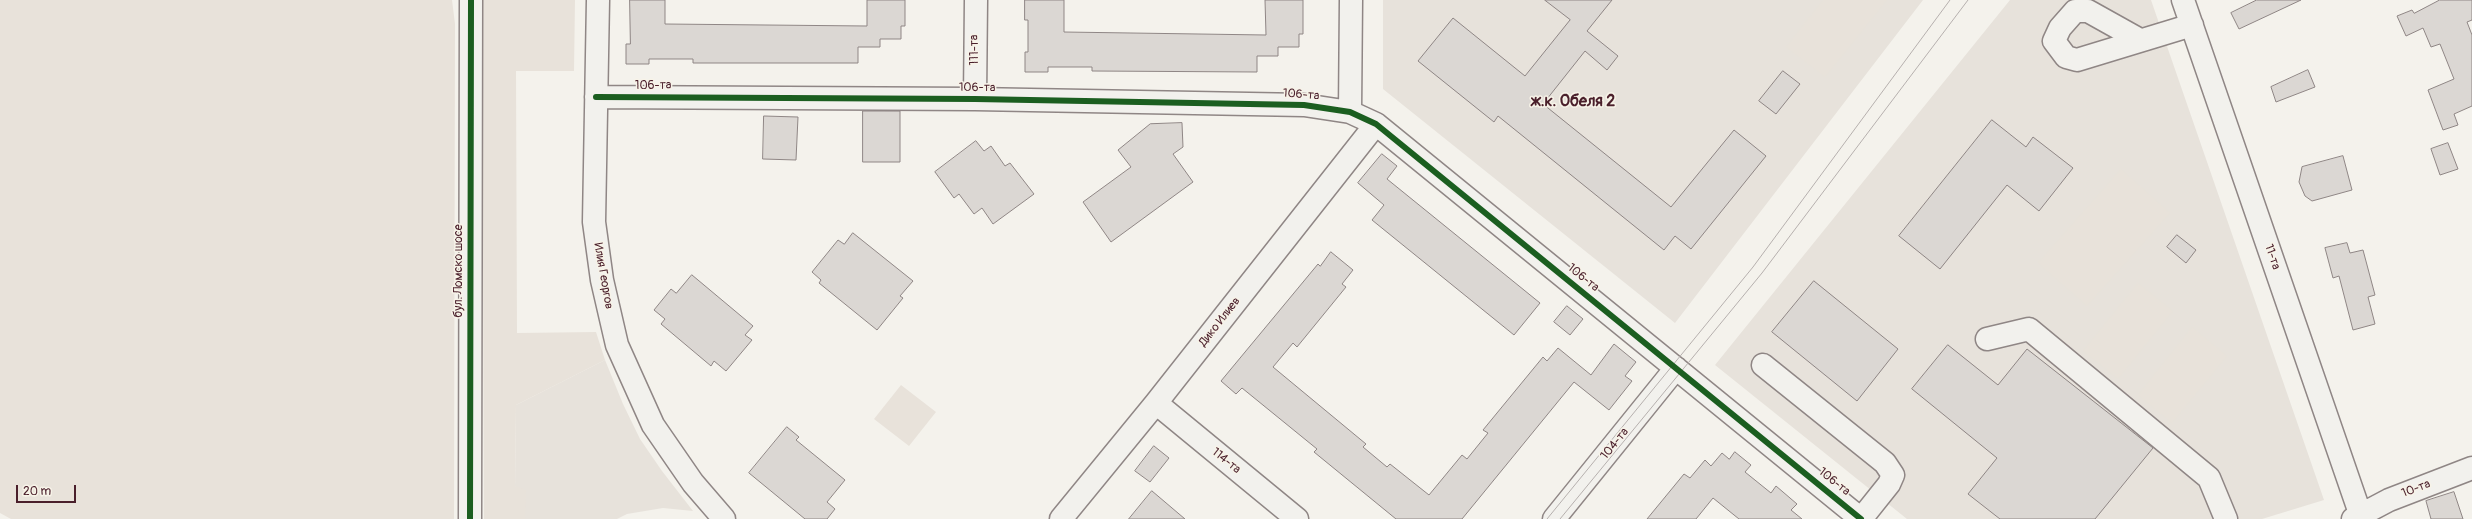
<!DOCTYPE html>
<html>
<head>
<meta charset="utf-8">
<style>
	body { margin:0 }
	#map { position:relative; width:2472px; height:519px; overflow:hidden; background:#f4f2ec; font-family:Pangolin,sans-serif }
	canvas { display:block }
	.scale { position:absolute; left:16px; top:485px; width:60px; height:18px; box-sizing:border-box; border:2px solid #4a1f2b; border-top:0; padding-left:5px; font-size:12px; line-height:14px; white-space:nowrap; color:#4a1f2b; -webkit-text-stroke:3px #f7f3e8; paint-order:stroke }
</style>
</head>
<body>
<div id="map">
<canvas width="2472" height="519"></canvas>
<div class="scale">20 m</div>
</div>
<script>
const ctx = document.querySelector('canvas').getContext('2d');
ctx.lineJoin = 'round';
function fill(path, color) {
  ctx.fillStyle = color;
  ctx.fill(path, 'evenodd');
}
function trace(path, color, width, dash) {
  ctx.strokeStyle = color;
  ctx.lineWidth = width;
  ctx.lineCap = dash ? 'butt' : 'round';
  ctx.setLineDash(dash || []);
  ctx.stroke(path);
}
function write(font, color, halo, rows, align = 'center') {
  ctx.font = font + ' Pangolin,sans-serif';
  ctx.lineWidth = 3;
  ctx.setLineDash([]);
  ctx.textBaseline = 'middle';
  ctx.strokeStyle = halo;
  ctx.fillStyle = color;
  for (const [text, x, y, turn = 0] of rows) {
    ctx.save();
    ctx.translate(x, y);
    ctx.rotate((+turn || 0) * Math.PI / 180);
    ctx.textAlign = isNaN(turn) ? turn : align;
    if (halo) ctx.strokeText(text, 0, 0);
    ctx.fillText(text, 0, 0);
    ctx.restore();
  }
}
fill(new Path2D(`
	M 1383,0 L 1923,0 L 1675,323 L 1383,89 Z
	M 2010,0 L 2151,0 L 2324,500 L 2262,519 L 1907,519 L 1715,365 Z
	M 605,360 L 623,404 L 640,439 L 662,471 L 693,511 L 663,508 L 627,514 L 617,519 L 525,519 L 515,486 L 516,405 Z`), '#e7e2db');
fill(new Path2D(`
	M 0,0 L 452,0 L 455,24 L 454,519 L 11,519 L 0,513 Z
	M 482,0 L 575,0 L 574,71 L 516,71 L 517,333 L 596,332 L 605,360 L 516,405 L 515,486 L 526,490 L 525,519 L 484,519 Z
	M 1823,0 L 1887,0 L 1825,77 L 1786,47 Z
	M 2121,169 L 2170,213 L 2087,306 L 2038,263 Z
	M 2138,283 L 2173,311 L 2118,379 L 2083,351 Z
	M 2192,327 L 2227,356 L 2172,423 L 2138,395 Z
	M 901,385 L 936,412 L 909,446 L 874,419 Z`), '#e8e2da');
const building = new Path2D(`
	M 630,0 L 665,0 L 665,24 L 867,26 L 867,0 L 905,0 L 905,26 L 901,26 L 901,39 L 880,39 L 880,47 L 858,47 L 858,63 L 693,63 L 693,59 L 649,59 L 649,64 L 626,64 L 626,44 L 630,44 Z
	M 1025,0 L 1064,0 L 1064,32 L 1266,35 L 1265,0 L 1303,0 L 1303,34 L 1299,34 L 1299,47 L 1278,47 L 1278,56 L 1257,56 L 1257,72 L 1092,71 L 1092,67 L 1048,67 L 1048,72 L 1025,72 L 1025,52 L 1028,52 L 1028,20 L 1025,20 Z
	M 1545,0 L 1612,0 L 1587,31 L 1618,56 L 1607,70 L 1585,51 L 1543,104 L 1671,207 L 1734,130 L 1766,156 L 1691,249 L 1675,236 L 1664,250 L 1498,116 L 1494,122 L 1418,61 L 1453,18 L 1525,76 L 1570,20 Z
	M 2257,0 L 2301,0 L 2239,29 L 2231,13 Z
	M 2440,0 L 2472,0 L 2472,20 L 2467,22 L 2472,35 L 2472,106 L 2454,114 L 2458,125 L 2443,130 L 2428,90 L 2454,79 L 2440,44 L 2431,47 L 2423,28 L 2406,36 L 2397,16 L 2412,10 L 2414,13 Z
	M 2308,70 L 2315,87 L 2276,102 L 2271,87 Z
	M 1783,71 L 1800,84 L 1776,114 L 1759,101 Z
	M 863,111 L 900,111 L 900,162 L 863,162 Z
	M 764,116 L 798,117 L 796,160 L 763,159 Z
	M 1992,120 L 2026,147 L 2033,137 L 2073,168 L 2039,211 L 2007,185 L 1940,269 L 1899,236 Z
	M 1182,123 L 1183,147 L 1173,154 L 1193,182 L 1111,242 L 1083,202 L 1131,167 L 1118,150 L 1150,124 Z
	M 976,141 L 984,151 L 991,146 L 1005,166 L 1010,163 L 1034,194 L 993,224 L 982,208 L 974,214 L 959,194 L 954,198 L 935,172 Z
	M 2448,143 L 2458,169 L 2440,175 L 2431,149 Z
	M 1382,154 L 1397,166 L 1387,179 L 1540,303 L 1514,335 L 1372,220 L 1384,205 L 1358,183 Z
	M 2343,156 L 2352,190 L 2312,201 L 2305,196 L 2299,182 L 2302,167 Z
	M 853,233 L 913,281 L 900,296 L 903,298 L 877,330 L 819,283 L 821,280 L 812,272 L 838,240 L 844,244 Z
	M 2177,235 L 2196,250 L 2186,263 L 2167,247 Z
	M 2347,243 L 2350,253 L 2363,250 L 2375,295 L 2368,297 L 2375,324 L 2353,330 L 2339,276 L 2333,278 L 2325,248 Z
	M 1331,252 L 1353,270 L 1342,284 L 1346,287 L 1297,347 L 1293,343 L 1273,367 L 1366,444 L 1363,447 L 1387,467 L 1390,464 L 1429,495 L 1462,455 L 1467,459 L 1488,433 L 1483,430 L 1543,357 L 1547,361 L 1558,348 L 1591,375 L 1614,344 L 1636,362 L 1625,376 L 1632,381 L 1609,410 L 1574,382 L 1462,519 L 1396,519 L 1314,452 L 1317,449 L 1242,388 L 1236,394 L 1221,381 L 1318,264 L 1320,266 Z
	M 692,275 L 753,326 L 745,335 L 752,340 L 726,371 L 714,361 L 711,366 L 661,324 L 665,319 L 654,310 L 671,289 L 676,293 Z
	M 1814,281 L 1898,349 L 1857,401 L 1772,332 Z
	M 1567,306 L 1583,319 L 1570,335 L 1554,322 Z
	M 1948,345 L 1998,385 L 2027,349 L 2153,448 L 2095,519 L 2000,519 L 1968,494 L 1997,458 L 1912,389 Z
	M 787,427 L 799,437 L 796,440 L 845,480 L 827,502 L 835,509 L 827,519 L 805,519 L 749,473 Z
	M 1154,446 L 1169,458 L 1150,482 L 1135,471 Z
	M 1735,452 L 1751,465 L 1745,472 L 1771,493 L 1776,486 L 1797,504 L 1791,510 L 1802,519 L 1739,519 L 1713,498 L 1696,519 L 1647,519 L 1684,474 L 1690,478 L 1705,460 L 1711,466 L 1722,453 L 1729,459 Z
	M 1152,491 L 1185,519 L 1129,519 Z
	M 2454,492 L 2463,519 L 2431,519 L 2426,501 Z`);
fill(building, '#dbd7d3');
trace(building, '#8f8685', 1);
const minor = new Path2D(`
	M 598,0 L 594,222 L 602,280 L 617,345 L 653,425 L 693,483 L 724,519
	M 2183,0 L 2362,519
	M 2140,40 L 2088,11 L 2075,11 L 2060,28 L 2054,41 L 2066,57 L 2077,60 L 2192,25
	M 596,97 L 975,99 L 1304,105 L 1350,112 L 1376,124 L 1861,519 L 1889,484 L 1893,475 L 1885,463 L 1763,365
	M 975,99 L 976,0
	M 1350,112 L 1351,0
	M 1987,339 L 2029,329 L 2209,478 L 2226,519
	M 1156,403 L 1297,519
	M 1061,519 L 1156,403 L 1376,124
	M 1554,519 L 1676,368
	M 2353,519 L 2389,500 L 2472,468`);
const major = new Path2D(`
	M 470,519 L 471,0`);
trace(minor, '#8f8685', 25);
trace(major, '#8f8685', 25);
trace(minor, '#f2f1ed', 22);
trace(major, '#f2f1ed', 22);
trace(new Path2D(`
	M 1547,519 L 1753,267 L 1950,0
	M 1560,519 L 1762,273 L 1968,0`), '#b6b0ae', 1);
trace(new Path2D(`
	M 596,97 L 975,99 L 1304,105 L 1350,112 L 1376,124 L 1861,519
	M 470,519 L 471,0`), '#1b5e20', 6);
write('12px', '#4a1f2b', '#f7f3e8', [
	["111-та",975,50,-90],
	["106-та",653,86],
	["106-та",977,88,1],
	["106-та",1301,95,5],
	["11-та",2272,257,71],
	["бул. Ломско шосе",459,271,-90],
	["Илия Георгов",603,276,80],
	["106-та",1583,278,39],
	["Дико Илиев",1220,322,-52],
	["104-та",1615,444,-51],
	["114-та",1226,461,39],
	["106-та",1834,482,39],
	["10-та",2416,489,-21]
]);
write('bold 16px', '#4a1f2b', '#f7f3e8', [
	["ж.к. Обеля 2",1573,102]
]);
</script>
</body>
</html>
